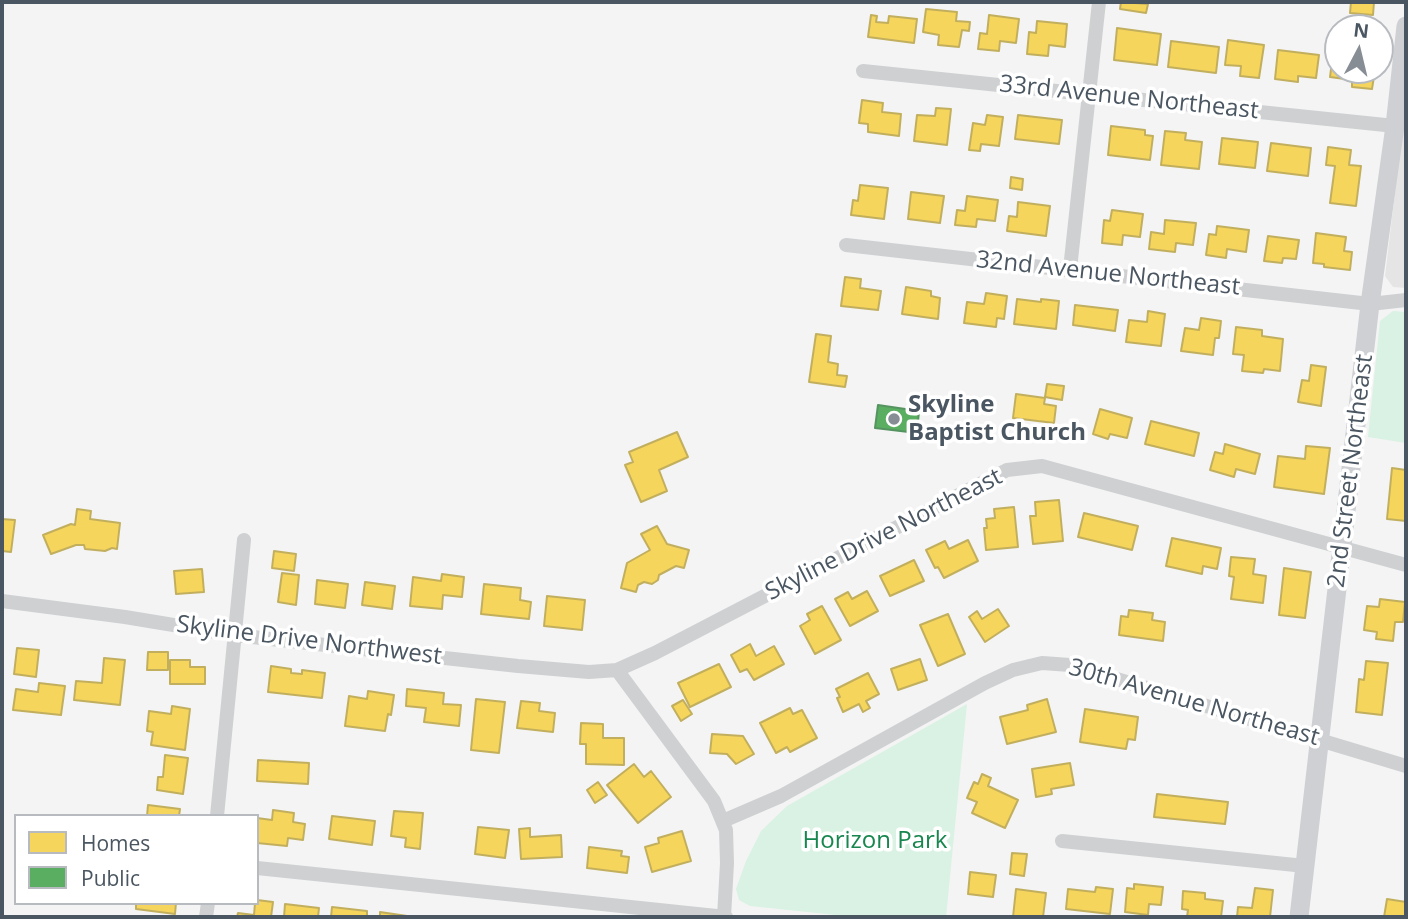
<!DOCTYPE html>
<html>
<head>
<meta charset="utf-8">
<style>
	body { margin:0 }
	#map { position:relative; width:1408px; height:919px; overflow:hidden; background:#f4f4f4; font-family:"Open Sans",sans-serif }
	canvas { display:block }
	.frame { position:absolute; inset:0; border:4px solid #4a5661; pointer-events:none }
	.legend { position:absolute; left:14px; top:814px; width:245px; height:91px; box-sizing:border-box; background:#fff; border:2px solid #b7bbc0; margin:0; padding:9px 12px; list-style:none; font-size:21px; color:#4a5661 }
	.legend li { display:flex; align-items:center; gap:14px; height:35px }
	.legend b { width:35px; border:2px solid #b7bbc0 }
	.north { position:absolute; left:1324px; top:14px; width:70px; height:70px; box-sizing:border-box; background:#fff; border:2px solid #b7bbc0; border-radius:50%; rotate:7deg; font-size:19px; font-weight:700; line-height:28px; text-align:center; color:#4a5661 }
	.north::after { content:''; display:block; margin:auto; width:24px; height:32px; background:#868d94; clip-path:polygon(50% 0,100% 100%,50% 72%,0 100%) }
</style>
</head>
<body>
<div id="map">
<canvas width="1408" height="919"></canvas>
<div class="frame"></div>
<ul class="legend">
<li><b style="height:19px;background:#f6d55c"></b>Homes</li>
<li><b style="height:19px;background:#5aae61"></b>Public</li>
</ul>
<div class="north">N</div>
</div>
<script>
const ctx = document.querySelector('canvas').getContext('2d');
ctx.lineJoin = 'round';
function fill(path, color) {
  ctx.fillStyle = color;
  ctx.fill(path, 'evenodd');
}
function trace(path, color, width, dash) {
  ctx.strokeStyle = color;
  ctx.lineWidth = width;
  ctx.lineCap = dash ? 'butt' : 'round';
  ctx.setLineDash(dash || []);
  ctx.stroke(path);
}
function write(font, color, halo, rows, align = 'center') {
  ctx.font = font + ' "Open Sans",sans-serif';
  ctx.lineWidth = 7;
  ctx.setLineDash([]);
  ctx.textBaseline = 'middle';
  ctx.strokeStyle = halo;
  ctx.fillStyle = color;
  for (const [text, x, y, turn = 0] of rows) {
    ctx.save();
    ctx.translate(x, y);
    ctx.rotate((+turn || 0) * Math.PI / 180);
    ctx.textAlign = isNaN(turn) ? turn : align;
    if (halo) ctx.strokeText(text, 0, 0);
    ctx.fillText(text, 0, 0);
    ctx.restore();
  }
}
fill(new Path2D(`
	M 1406,100 L 1406,288 L 1393,287 L 1385,276 Z`), '#e6e5e6');
fill(new Path2D(`
	M 1393,311 L 1406,312 L 1406,443 L 1368,437 L 1380,321 Z
	M 967,704 L 946,917 L 855,917 L 750,906 L 739,900 L 736,889 L 746,861 L 761,831 L 787,806 Z`), '#d9f2e3');
const homes = new Path2D(`
	M 1121,2 L 1148,4 L 1146,13 L 1120,9 Z
	M 1351,2 L 1374,2 L 1373,15 L 1350,13 Z
	M 926,9 L 957,12 L 956,21 L 970,22 L 969,31 L 962,30 L 959,47 L 938,45 L 939,35 L 923,32 Z
	M 871,15 L 877,16 L 876,22 L 888,23 L 889,16 L 917,19 L 914,43 L 868,37 Z
	M 989,15 L 1019,19 L 1016,43 L 1000,41 L 999,51 L 978,49 L 980,33 L 987,34 Z
	M 1037,21 L 1067,24 L 1065,47 L 1049,45 L 1048,56 L 1027,54 L 1029,32 L 1036,33 Z
	M 1117,28 L 1161,34 L 1157,65 L 1114,60 Z
	M 1228,40 L 1264,45 L 1259,78 L 1240,76 L 1241,66 L 1225,65 Z
	M 1171,41 L 1219,47 L 1216,73 L 1168,67 Z
	M 1278,50 L 1319,55 L 1316,78 L 1298,76 L 1298,82 L 1275,79 Z
	M 1333,53 L 1338,54 L 1338,70 L 1375,70 L 1372,89 L 1352,87 L 1352,80 L 1330,77 Z
	M 862,100 L 883,103 L 882,112 L 901,114 L 899,136 L 868,132 L 868,124 L 859,123 Z
	M 936,108 L 951,109 L 947,145 L 914,141 L 917,115 L 935,116 Z
	M 987,115 L 1003,117 L 999,146 L 981,144 L 980,151 L 969,150 L 973,123 L 985,125 Z
	M 1018,115 L 1062,120 L 1059,144 L 1015,139 Z
	M 1111,126 L 1145,130 L 1145,135 L 1153,136 L 1150,160 L 1108,155 Z
	M 1165,131 L 1186,133 L 1185,140 L 1202,142 L 1199,169 L 1161,165 Z
	M 1222,138 L 1258,142 L 1255,168 L 1219,164 Z
	M 1271,143 L 1311,148 L 1308,176 L 1267,171 Z
	M 1328,147 L 1351,150 L 1349,165 L 1361,166 L 1356,206 L 1330,203 L 1335,166 L 1326,165 Z
	M 1011,177 L 1023,179 L 1022,190 L 1010,188 Z
	M 860,185 L 888,188 L 884,219 L 851,215 L 853,200 L 858,201 Z
	M 911,192 L 944,196 L 940,223 L 908,219 Z
	M 967,196 L 998,200 L 995,221 L 977,219 L 976,227 L 955,225 L 957,210 L 965,211 Z
	M 1018,202 L 1050,206 L 1046,236 L 1007,231 L 1009,216 L 1017,217 Z
	M 1112,210 L 1143,214 L 1140,237 L 1123,235 L 1122,245 L 1102,243 L 1104,220 L 1110,221 Z
	M 1165,220 L 1196,223 L 1193,245 L 1176,243 L 1175,252 L 1149,249 L 1151,232 L 1164,234 Z
	M 1217,226 L 1249,230 L 1246,252 L 1227,249 L 1226,258 L 1206,255 L 1209,234 L 1216,235 Z
	M 1316,233 L 1346,237 L 1344,251 L 1352,252 L 1350,270 L 1324,267 L 1324,264 L 1313,263 Z
	M 1268,236 L 1299,240 L 1296,259 L 1283,258 L 1282,263 L 1264,261 Z
	M 845,277 L 861,279 L 860,288 L 881,291 L 878,310 L 841,306 Z
	M 906,287 L 931,291 L 931,296 L 940,298 L 938,319 L 902,314 Z
	M 986,293 L 1007,296 L 1004,319 L 997,318 L 996,327 L 964,323 L 967,302 L 984,304 Z
	M 1017,299 L 1041,302 L 1041,299 L 1059,301 L 1056,329 L 1014,324 Z
	M 1075,305 L 1118,310 L 1115,331 L 1073,325 Z
	M 1148,311 L 1165,314 L 1161,346 L 1126,342 L 1129,320 L 1147,322 Z
	M 1201,318 L 1221,321 L 1219,338 L 1215,338 L 1213,355 L 1181,351 L 1185,328 L 1199,330 Z
	M 1236,327 L 1262,330 L 1262,336 L 1283,339 L 1280,371 L 1264,369 L 1263,373 L 1242,371 L 1244,355 L 1233,354 Z
	M 816,334 L 831,336 L 828,362 L 838,364 L 837,375 L 847,376 L 845,387 L 809,382 Z
	M 1311,365 L 1326,367 L 1321,406 L 1298,402 L 1302,380 L 1309,381 Z
	M 1047,384 L 1064,386 L 1062,400 L 1045,397 Z
	M 1016,394 L 1045,398 L 1044,404 L 1056,406 L 1054,423 L 1013,418 Z
	M 1100,409 L 1132,418 L 1127,438 L 1110,434 L 1108,439 L 1093,434 Z
	M 1151,421 L 1199,433 L 1194,456 L 1145,444 Z
	M 677,432 L 688,457 L 659,470 L 667,491 L 641,502 L 625,465 L 633,462 L 629,452 Z
	M 1225,444 L 1260,454 L 1255,474 L 1236,469 L 1234,477 L 1210,470 L 1215,452 L 1223,454 Z
	M 1306,446 L 1330,448 L 1324,494 L 1274,487 L 1278,456 L 1305,459 Z
	M 1392,468 L 1406,470 L 1406,521 L 1387,519 Z
	M 1059,500 L 1063,541 L 1033,544 L 1030,516 L 1036,516 L 1035,502 Z
	M 1014,507 L 1018,547 L 986,550 L 984,528 L 987,528 L 986,519 L 995,518 L 994,509 Z
	M 77,509 L 91,511 L 90,519 L 120,523 L 117,549 L 112,548 L 105,551 L 85,549 L 84,545 L 76,545 L 51,554 L 43,535 L 71,524 L 75,525 Z
	M 1084,513 L 1138,526 L 1132,550 L 1078,537 Z
	M 2,519 L 15,520 L 11,552 L 2,551 Z
	M 657,526 L 667,544 L 689,550 L 684,568 L 676,566 L 659,575 L 658,580 L 652,584 L 644,582 L 638,585 L 636,592 L 621,588 L 627,563 L 650,550 L 641,534 Z
	M 1172,538 L 1221,548 L 1217,569 L 1203,566 L 1202,574 L 1166,566 Z
	M 968,540 L 978,561 L 944,578 L 938,567 L 935,568 L 926,550 L 945,541 L 949,549 Z
	M 274,551 L 296,554 L 294,571 L 272,568 Z
	M 1231,557 L 1255,559 L 1253,574 L 1266,576 L 1263,603 L 1231,599 L 1234,577 L 1229,576 Z
	M 914,560 L 924,581 L 890,596 L 880,576 Z
	M 1284,568 L 1311,572 L 1305,618 L 1279,615 Z
	M 202,569 L 204,592 L 176,594 L 174,571 Z
	M 282,573 L 299,575 L 296,605 L 278,602 Z
	M 442,574 L 464,577 L 462,597 L 443,595 L 442,609 L 410,606 L 413,577 L 441,581 Z
	M 317,580 L 348,584 L 345,608 L 315,604 Z
	M 365,582 L 395,586 L 392,609 L 362,605 Z
	M 484,584 L 521,588 L 520,600 L 531,602 L 529,619 L 481,614 Z
	M 867,591 L 878,611 L 850,626 L 835,599 L 848,592 L 852,599 Z
	M 547,596 L 585,600 L 582,630 L 544,626 Z
	M 1380,599 L 1405,602 L 1403,622 L 1395,622 L 1393,641 L 1376,639 L 1377,632 L 1364,630 L 1367,606 L 1379,607 Z
	M 822,606 L 841,640 L 815,654 L 800,626 L 810,620 L 807,614 Z
	M 998,609 L 1009,626 L 985,642 L 969,617 L 977,611 L 982,619 Z
	M 1129,610 L 1153,613 L 1152,620 L 1165,622 L 1163,641 L 1119,635 L 1121,616 L 1128,617 Z
	M 948,614 L 965,654 L 938,666 L 920,625 Z
	M 750,644 L 756,656 L 774,646 L 784,664 L 754,680 L 747,669 L 740,672 L 731,655 Z
	M 17,648 L 39,650 L 36,677 L 14,674 Z
	M 148,652 L 168,652 L 168,670 L 147,670 Z
	M 104,658 L 125,660 L 120,705 L 74,700 L 76,681 L 102,683 Z
	M 920,659 L 927,680 L 898,690 L 891,669 Z
	M 170,660 L 190,660 L 190,667 L 205,667 L 205,684 L 170,684 Z
	M 1366,661 L 1388,663 L 1382,715 L 1356,712 L 1359,679 L 1364,680 Z
	M 719,664 L 731,687 L 690,707 L 678,683 Z
	M 271,666 L 291,669 L 291,673 L 302,674 L 302,670 L 325,673 L 322,698 L 268,692 Z
	M 868,673 L 879,694 L 866,701 L 870,708 L 863,712 L 859,704 L 843,712 L 837,698 L 840,697 L 836,689 Z
	M 39,683 L 65,686 L 61,715 L 13,710 L 16,689 L 38,692 Z
	M 407,689 L 444,693 L 443,704 L 461,705 L 459,726 L 424,722 L 426,708 L 406,706 Z
	M 368,691 L 394,695 L 391,715 L 388,714 L 385,731 L 345,726 L 349,696 L 367,699 Z
	M 476,699 L 505,702 L 499,753 L 471,750 Z
	M 1047,699 L 1056,732 L 1007,744 L 1000,717 L 1028,710 L 1027,705 Z
	M 683,700 L 692,714 L 681,721 L 672,706 Z
	M 521,701 L 540,703 L 539,711 L 555,713 L 553,732 L 517,728 Z
	M 172,706 L 190,709 L 185,750 L 151,745 L 153,732 L 147,731 L 149,711 L 171,714 Z
	M 790,708 L 793,714 L 802,710 L 817,738 L 790,752 L 787,747 L 776,753 L 760,723 Z
	M 1085,709 L 1138,717 L 1135,740 L 1128,739 L 1126,749 L 1080,742 Z
	M 581,723 L 603,724 L 603,738 L 624,738 L 624,765 L 586,764 L 586,744 L 580,744 Z
	M 712,734 L 743,736 L 754,754 L 736,764 L 727,754 L 710,753 Z
	M 165,755 L 188,758 L 183,794 L 157,790 L 158,777 L 163,777 Z
	M 258,760 L 309,763 L 308,784 L 257,781 Z
	M 1070,763 L 1074,785 L 1051,789 L 1052,794 L 1036,797 L 1032,769 Z
	M 634,764 L 644,777 L 651,771 L 671,797 L 638,823 L 607,785 Z
	M 982,774 L 991,778 L 988,786 L 1018,800 L 1005,828 L 972,813 L 977,802 L 967,798 L 974,782 L 978,784 Z
	M 598,782 L 607,795 L 595,803 L 587,790 Z
	M 1157,794 L 1228,802 L 1225,824 L 1154,817 Z
	M 148,805 L 180,809 L 179,816 L 147,816 Z
	M 273,810 L 294,813 L 293,822 L 305,824 L 303,840 L 288,838 L 287,846 L 257,843 L 257,818 L 272,820 Z
	M 394,811 L 423,813 L 420,849 L 405,847 L 406,838 L 391,836 Z
	M 332,816 L 375,821 L 372,845 L 329,839 Z
	M 478,827 L 509,830 L 505,858 L 475,854 Z
	M 530,828 L 530,837 L 561,835 L 562,857 L 521,859 L 519,829 Z
	M 682,831 L 691,861 L 652,872 L 645,847 L 659,843 L 658,838 Z
	M 589,847 L 622,851 L 621,856 L 629,857 L 627,873 L 587,868 Z
	M 1012,853 L 1027,854 L 1024,876 L 1010,874 Z
	M 970,872 L 996,875 L 993,897 L 968,894 Z
	M 1134,884 L 1163,887 L 1161,905 L 1149,904 L 1148,915 L 1125,912 L 1127,888 L 1134,889 Z
	M 1096,887 L 1113,889 L 1110,914 L 1066,909 L 1068,889 L 1095,892 Z
	M 1255,888 L 1273,890 L 1270,917 L 1237,917 L 1238,907 L 1252,908 Z
	M 1016,889 L 1046,893 L 1043,917 L 1013,917 Z
	M 1183,891 L 1205,893 L 1205,899 L 1223,901 L 1221,917 L 1187,917 L 1188,910 L 1182,909 Z
	M 1387,899 L 1406,902 L 1406,917 L 1384,917 Z
	M 257,900 L 273,902 L 271,917 L 237,917 L 238,913 L 254,915 L 255,903 L 257,903 Z
	M 136,903 L 176,903 L 175,914 L 136,909 Z
	M 285,904 L 319,908 L 318,917 L 284,917 Z
	M 332,907 L 367,911 L 367,917 L 331,917 Z
	M 380,912 L 414,917 L 380,917 Z`);
fill(homes, '#f6d55c');
trace(homes, '#c2af5e', 2);
const public = new Path2D(`
	M 878,405 L 919,411 L 917,433 L 875,428 Z`);
fill(public, '#5aae61');
trace(public, '#559461', 2);
trace(new Path2D(`
	M 863,71 L 1395,126
	M 846,245 L 1370,304 L 1406,300
	M 1070,269 L 1099,2
	M 2,601 L 125,617 L 234,635 L 518,666 L 589,672 L 617,670 L 655,653 L 1007,470 L 1042,466 L 1406,565
	M 617,670 L 714,801 L 726,830 L 727,863 L 724,917
	M 217,816 L 244,540
	M 723,821 L 781,796 L 985,683 L 1013,670 L 1042,663 L 1070,665 L 1406,766
	M 1062,841 L 1305,866
	M 257,868 L 726,917
	M 206,917 L 208,903`), '#ced0d2', 14);
trace(new Path2D(`
	M 1299,917 L 1370,304 L 1395,126 L 1406,26`), '#ced0d4', 19);
for (const [x, y, r, color] of [
	[894,419,7,"#868d94"]
]) {
  const dot = new Path2D();
  dot.arc(x, y, r, 0, 2 * Math.PI);
  ctx.fillStyle = color;
  ctx.fill(dot);
  trace(dot, '#fff', 2.5);
}
write('24px', '#4a5661', '#fff', [
	["33rd Avenue Northeast",1129,98,6],
	["32nd Avenue Northeast",1108,274,6],
	["2nd Street Northeast",1351,471,-83],
	["Skyline Drive Northeast",884,535,-27],
	["Skyline Drive Northwest",309,641,7],
	["30th Avenue Northeast",1194,703,16]
]);
write('bold 24px', '#4a5661', '#fff', [
	["Skyline",908,405],
	["Baptist Church",908,433]
], 'left');
write('24px', '#17864f', '#fff', [
	["Horizon Park",875,841]
]);
</script>
</body>
</html>
